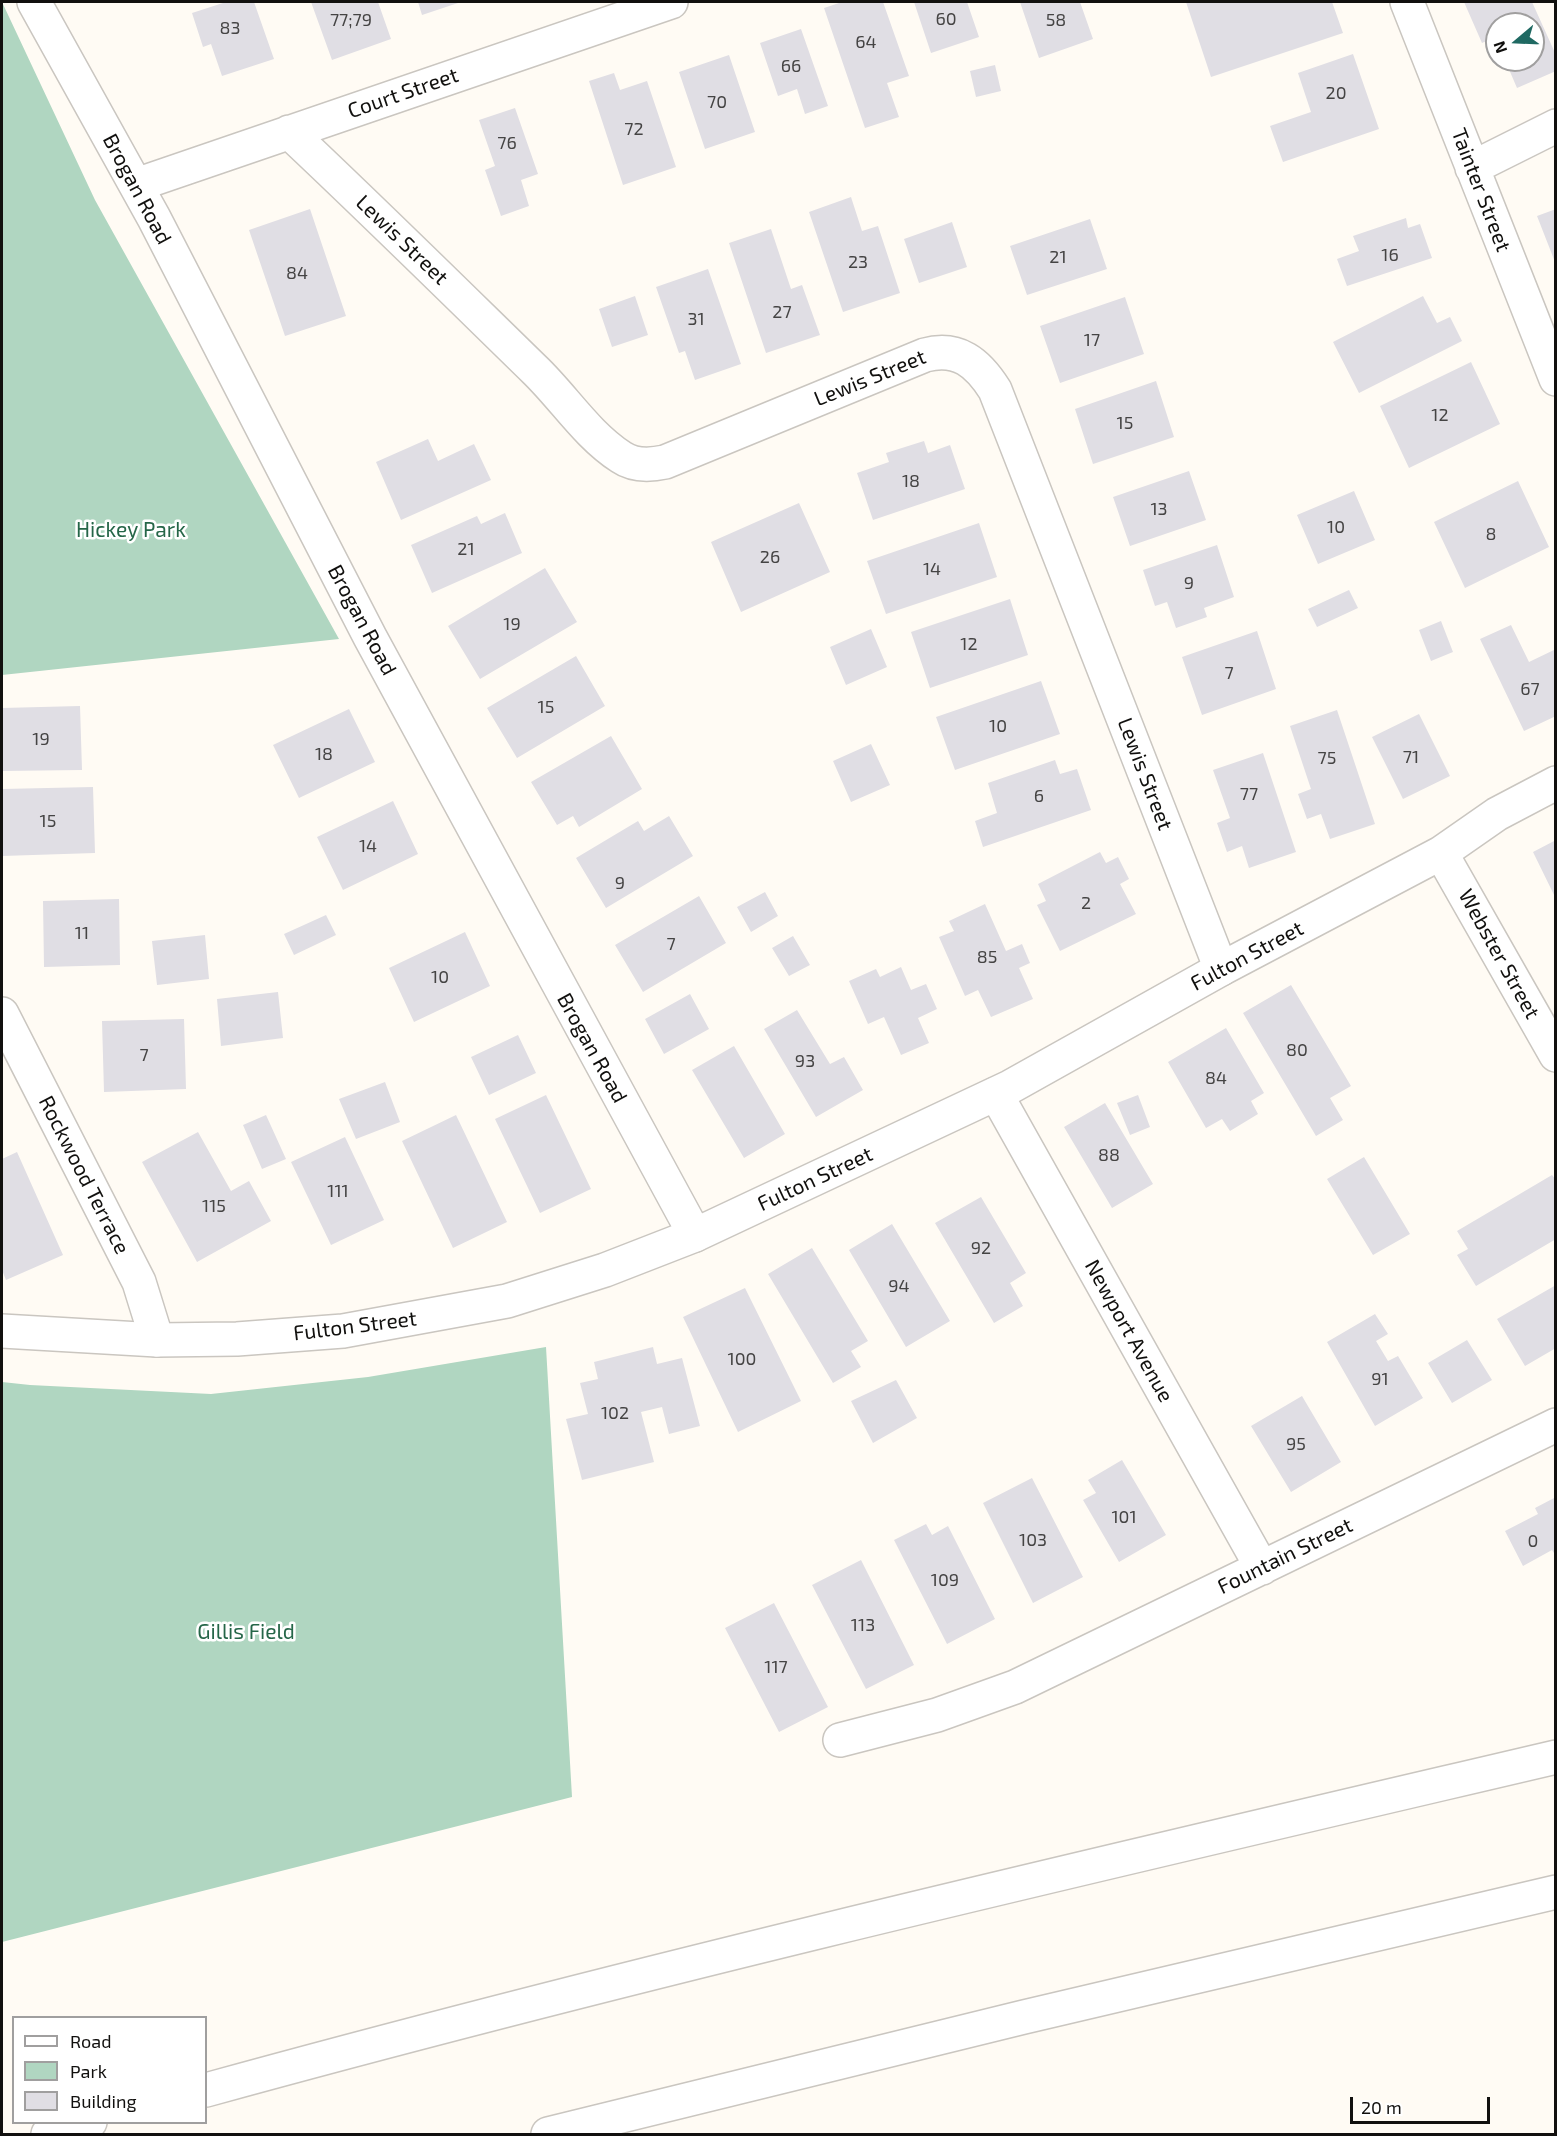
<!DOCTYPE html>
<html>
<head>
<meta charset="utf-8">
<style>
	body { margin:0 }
	#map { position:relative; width:1557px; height:2136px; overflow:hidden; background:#fffbf4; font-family:"Exo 2",sans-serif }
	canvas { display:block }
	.frame { position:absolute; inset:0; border:3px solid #11100e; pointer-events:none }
	.legend { position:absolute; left:12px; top:2016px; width:195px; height:108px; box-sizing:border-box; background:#fff; border:2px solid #a09f9f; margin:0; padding:8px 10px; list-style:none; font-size:18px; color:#11100e }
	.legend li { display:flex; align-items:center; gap:12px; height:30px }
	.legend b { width:30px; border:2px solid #a09f9f }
	.north { position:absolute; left:1485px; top:12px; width:60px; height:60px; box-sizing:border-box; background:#fff; border:2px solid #a09f9f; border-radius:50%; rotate:251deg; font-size:16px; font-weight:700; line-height:24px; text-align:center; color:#11100e }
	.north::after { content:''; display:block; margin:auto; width:21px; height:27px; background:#1f6962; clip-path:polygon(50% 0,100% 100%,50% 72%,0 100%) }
	.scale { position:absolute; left:1350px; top:2097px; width:140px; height:27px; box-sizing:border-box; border:3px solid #11100e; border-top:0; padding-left:8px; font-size:18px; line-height:21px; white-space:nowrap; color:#11100e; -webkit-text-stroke:4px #fff; paint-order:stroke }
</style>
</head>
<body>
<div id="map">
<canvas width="1557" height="2136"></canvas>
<div class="frame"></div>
<ul class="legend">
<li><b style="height:8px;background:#fff"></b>Road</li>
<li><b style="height:16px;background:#b0d6c1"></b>Park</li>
<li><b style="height:16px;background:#e0dee4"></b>Building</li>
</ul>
<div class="north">N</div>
<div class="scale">20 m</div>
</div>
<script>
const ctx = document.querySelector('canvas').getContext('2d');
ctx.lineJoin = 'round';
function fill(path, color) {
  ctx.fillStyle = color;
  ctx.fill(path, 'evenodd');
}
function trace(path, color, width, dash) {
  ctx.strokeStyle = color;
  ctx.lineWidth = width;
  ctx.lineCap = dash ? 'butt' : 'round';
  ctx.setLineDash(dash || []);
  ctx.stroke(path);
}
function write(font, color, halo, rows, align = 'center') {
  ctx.font = font + ' "Exo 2",sans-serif';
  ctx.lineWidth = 5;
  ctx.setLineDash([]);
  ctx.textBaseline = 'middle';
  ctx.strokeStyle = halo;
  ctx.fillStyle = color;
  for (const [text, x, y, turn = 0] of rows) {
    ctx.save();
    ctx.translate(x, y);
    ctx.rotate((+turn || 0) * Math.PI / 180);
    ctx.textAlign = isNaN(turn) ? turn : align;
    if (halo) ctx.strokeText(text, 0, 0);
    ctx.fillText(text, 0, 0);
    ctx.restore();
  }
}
fill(new Path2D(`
	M 2,2 L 95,200 L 339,639 L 2,675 Z
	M 546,1347 L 572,1797 L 2,1942 L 2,1382 L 30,1385 L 211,1394 L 368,1377 Z`), '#b0d6c1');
fill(new Path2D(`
	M 226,2 L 254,2 L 274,59 L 222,76 L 211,44 L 203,47 L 192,13 Z
	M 311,2 L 378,2 L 391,39 L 332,60 Z
	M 418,2 L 461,2 L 422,15 Z
	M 842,2 L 883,2 L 909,76 L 887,83 L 899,117 L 865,128 L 824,8 Z
	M 914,2 L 967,2 L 979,37 L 931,53 Z
	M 1020,2 L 1080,2 L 1093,39 L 1039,58 Z
	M 1186,2 L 1332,2 L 1343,33 L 1211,77 Z
	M 1464,2 L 1532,2 L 1556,55 L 1556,71 L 1517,88 L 1505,60 L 1533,60 L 1533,24 L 1497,24 L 1497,41 L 1495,37 L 1482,43 Z
	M 801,29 L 828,106 L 805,114 L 797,89 L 778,96 L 760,43 Z
	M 1353,54 L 1379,129 L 1283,162 L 1270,126 L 1311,112 L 1298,73 Z
	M 729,55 L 755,132 L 705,149 L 679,72 Z
	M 995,65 L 1001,91 L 976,97 L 970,71 Z
	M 614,73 L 620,90 L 647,81 L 676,167 L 623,185 L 589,81 Z
	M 515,108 L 538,174 L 521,180 L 529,206 L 501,216 L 485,170 L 495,166 L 479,120 Z
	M 851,197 L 862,231 L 878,226 L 900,293 L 843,312 L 809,212 Z
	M 310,209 L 346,316 L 285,336 L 249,230 Z
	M 1556,209 L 1556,262 L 1555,262 L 1537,216 Z
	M 1406,218 L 1408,228 L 1420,224 L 1432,258 L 1347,286 L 1337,259 L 1359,251 L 1353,236 Z
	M 1090,219 L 1107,269 L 1027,295 L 1010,246 Z
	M 952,222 L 967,267 L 919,283 L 904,239 Z
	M 771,229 L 791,289 L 802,285 L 820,335 L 766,353 L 729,243 Z
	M 708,269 L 741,364 L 695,380 L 685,351 L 679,353 L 656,287 Z
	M 635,296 L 648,335 L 612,347 L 599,309 Z
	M 1423,296 L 1437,323 L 1450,317 L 1462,341 L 1359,393 L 1333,342 Z
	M 1125,297 L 1144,354 L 1060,383 L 1040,326 Z
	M 1471,362 L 1500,424 L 1409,468 L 1380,406 Z
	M 1156,381 L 1174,437 L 1093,464 L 1075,409 Z
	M 428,439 L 438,461 L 474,444 L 491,480 L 401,520 L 376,462 Z
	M 924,441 L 928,453 L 950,445 L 965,489 L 873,520 L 857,473 L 889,462 L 886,453 Z
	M 1189,471 L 1206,520 L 1130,546 L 1113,497 Z
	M 1518,481 L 1549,547 L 1465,588 L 1434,522 Z
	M 1354,491 L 1375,540 L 1318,564 L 1297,515 Z
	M 799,503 L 830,572 L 741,612 L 711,542 Z
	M 505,513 L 522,553 L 432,593 L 411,545 L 477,516 L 481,524 Z
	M 979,523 L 997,577 L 886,614 L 867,561 Z
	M 1217,545 L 1234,597 L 1204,608 L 1207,617 L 1176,628 L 1167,602 L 1155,606 L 1143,570 Z
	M 545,568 L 577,622 L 480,679 L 448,626 Z
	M 1349,590 L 1358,608 L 1317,627 L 1308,609 Z
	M 1010,599 L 1028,655 L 930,688 L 911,632 Z
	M 1441,621 L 1453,652 L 1431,661 L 1419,630 Z
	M 1511,625 L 1529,662 L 1556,649 L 1556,716 L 1524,731 L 1480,639 Z
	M 871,629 L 887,667 L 846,685 L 830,647 Z
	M 1257,631 L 1276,689 L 1202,715 L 1182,657 Z
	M 576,656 L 605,706 L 517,758 L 487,708 Z
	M 1041,681 L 1060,734 L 955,770 L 936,717 Z
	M 80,706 L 82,770 L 2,771 L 2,708 Z
	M 349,709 L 375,762 L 299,798 L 273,745 Z
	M 1337,710 L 1375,824 L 1330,839 L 1321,814 L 1307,819 L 1298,794 L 1311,789 L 1290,726 Z
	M 1419,714 L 1450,776 L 1403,799 L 1372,737 Z
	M 611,736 L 642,789 L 579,827 L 573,816 L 557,825 L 531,782 Z
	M 871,744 L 890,785 L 851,802 L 833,761 Z
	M 1263,753 L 1296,852 L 1249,868 L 1242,846 L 1227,852 L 1217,823 L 1230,818 L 1213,770 Z
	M 1055,760 L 1060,774 L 1077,769 L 1091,810 L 983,847 L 975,821 L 997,813 L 988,783 Z
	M 93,787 L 95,853 L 2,856 L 2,789 Z
	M 393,801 L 418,854 L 343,890 L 317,837 Z
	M 669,816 L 693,856 L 606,908 L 576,858 L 638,821 L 644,831 Z
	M 1556,840 L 1556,899 L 1533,852 Z
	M 1100,852 L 1106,863 L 1118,857 L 1129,879 L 1120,884 L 1136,914 L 1060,951 L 1037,905 L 1046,901 L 1038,884 Z
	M 765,892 L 778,916 L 751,932 L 737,907 Z
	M 699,896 L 726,943 L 643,992 L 615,945 Z
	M 119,899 L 120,965 L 44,967 L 43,901 Z
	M 985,904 L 1006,951 L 1022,944 L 1030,963 L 1019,968 L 1033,999 L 991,1017 L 978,990 L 965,996 L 939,937 L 954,931 L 949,921 Z
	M 326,915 L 336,935 L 294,955 L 284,934 Z
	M 465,932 L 490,986 L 414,1022 L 389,968 Z
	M 205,935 L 209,979 L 157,985 L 152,941 Z
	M 793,936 L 810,965 L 789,976 L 772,948 Z
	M 901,967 L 911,990 L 926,984 L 937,1009 L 918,1018 L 929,1043 L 901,1055 L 884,1017 L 868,1024 L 849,981 L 876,969 L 880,977 Z
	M 1291,985 L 1351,1086 L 1330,1098 L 1343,1120 L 1316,1136 L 1243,1013 Z
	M 278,992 L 283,1038 L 221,1046 L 217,999 Z
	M 690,994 L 709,1029 L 664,1054 L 645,1019 Z
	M 797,1010 L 830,1064 L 844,1057 L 863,1090 L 816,1117 L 764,1029 Z
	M 184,1019 L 186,1089 L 104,1092 L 102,1021 Z
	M 1226,1028 L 1264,1093 L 1251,1101 L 1258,1114 L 1230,1131 L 1222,1119 L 1206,1128 L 1168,1062 Z
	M 518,1035 L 536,1073 L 489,1095 L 471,1057 Z
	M 734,1046 L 785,1134 L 744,1158 L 692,1070 Z
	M 385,1082 L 400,1122 L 356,1139 L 339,1099 Z
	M 546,1095 L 591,1189 L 540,1213 L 495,1119 Z
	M 1138,1095 L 1150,1127 L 1130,1135 L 1117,1103 Z
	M 1105,1103 L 1153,1184 L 1112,1208 L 1064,1127 Z
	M 266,1115 L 286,1159 L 262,1169 L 243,1125 Z
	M 456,1115 L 507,1222 L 453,1248 L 402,1141 Z
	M 198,1132 L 231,1191 L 249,1181 L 271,1221 L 197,1262 L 142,1162 Z
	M 345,1137 L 384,1220 L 331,1245 L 291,1162 Z
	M 17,1152 L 63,1255 L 6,1280 L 2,1270 L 2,1159 Z
	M 1364,1157 L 1410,1234 L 1373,1255 L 1327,1179 Z
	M 1552,1175 L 1556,1180 L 1556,1239 L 1476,1286 L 1457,1255 L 1468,1249 L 1457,1231 Z
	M 981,1197 L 1026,1273 L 1010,1283 L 1023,1306 L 994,1323 L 935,1223 Z
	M 892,1224 L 950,1321 L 906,1347 L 849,1250 Z
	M 812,1248 L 868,1341 L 851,1351 L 861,1367 L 833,1383 L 768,1274 Z
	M 1556,1285 L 1556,1348 L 1525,1366 L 1497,1319 Z
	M 745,1288 L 801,1401 L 738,1432 L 683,1317 Z
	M 1375,1314 L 1388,1334 L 1376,1341 L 1388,1361 L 1398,1356 L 1423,1398 L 1375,1426 L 1327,1342 Z
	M 1467,1340 L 1492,1380 L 1452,1403 L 1428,1363 Z
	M 653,1347 L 657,1364 L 682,1358 L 700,1426 L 669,1434 L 662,1407 L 641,1412 L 654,1462 L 582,1480 L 566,1419 L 588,1414 L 580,1383 L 598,1379 L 594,1362 Z
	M 896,1380 L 917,1418 L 873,1443 L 851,1401 Z
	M 1302,1396 L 1341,1462 L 1291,1492 L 1251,1426 Z
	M 1122,1460 L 1166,1535 L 1119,1562 L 1083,1500 L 1096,1493 L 1088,1480 Z
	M 1032,1478 L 1083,1577 L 1033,1603 L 983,1503 Z
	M 1556,1497 L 1556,1556 L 1552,1550 L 1523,1566 L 1505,1531 L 1538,1514 L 1535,1508 Z
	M 926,1524 L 932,1535 L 948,1526 L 995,1619 L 947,1644 L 894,1540 Z
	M 861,1560 L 914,1665 L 866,1689 L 812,1585 Z
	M 774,1603 L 828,1707 L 779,1732 L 725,1628 Z`), '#e0dee4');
const street = new Path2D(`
	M 34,2 L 154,218 L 370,637 L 695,1235
	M 1407,2 L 1556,379
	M 289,132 C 372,210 453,290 535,370 C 564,398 587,435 621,457 C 634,466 651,465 665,462 L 925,355 C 958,346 978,363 995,390 L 1221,969
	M 1472,168 L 1556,126
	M 136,185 L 671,2
	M 2,1014 L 139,1282 L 157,1340
	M 996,1094 L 1262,1568
	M 840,1740 L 937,1715 L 1015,1687 L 1556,1425`);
const secondary = new Path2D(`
	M 1441,853 L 1556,1055
	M 2,1331 L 157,1340 L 237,1339 L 343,1331 L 507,1301 L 605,1270 L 695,1235 L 1010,1087 L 1221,969 L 1441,853 L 1497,814 L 1556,783`);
const highway = new Path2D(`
	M 206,2090 C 653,1967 1104,1863 1556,1757
	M 48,2134 L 90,2122
	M 548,2134 L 1024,2017 L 1556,1892`);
trace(street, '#cac6c0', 36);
trace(secondary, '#cac6c0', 36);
trace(highway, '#cac6c0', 36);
trace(street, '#fff', 33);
trace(secondary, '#fff', 33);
trace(highway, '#fff', 33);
write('18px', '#454444', null, [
	["60",946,19],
	["77;79",351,20],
	["58",1056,20],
	["83",230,28],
	["64",866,42],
	["66",791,66],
	["20",1336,93],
	["70",717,102],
	["72",634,129],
	["76",507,143],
	["16",1390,255],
	["21",1058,257],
	["23",858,262],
	["84",297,273],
	["27",782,312],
	["31",696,319],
	["17",1092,340],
	["12",1440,415],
	["15",1125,423],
	["18",911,481],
	["13",1159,509],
	["10",1336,527],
	["8",1491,534],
	["21",466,549],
	["26",770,557],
	["14",932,569],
	["9",1189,583],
	["19",512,624],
	["12",969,644],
	["7",1229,673],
	["67",1530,689],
	["15",546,707],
	["10",998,726],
	["19",41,739],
	["18",324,754],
	["71",1411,757],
	["75",1327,758],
	["77",1249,794],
	["6",1039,796],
	["15",48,821],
	["14",368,846],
	["9",620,883],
	["2",1086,903],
	["11",82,933],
	["7",671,944],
	["85",987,957],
	["10",440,977],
	["80",1297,1050],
	["7",144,1055],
	["93",805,1061],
	["84",1216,1078],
	["88",1109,1155],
	["111",338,1191],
	["115",214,1206],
	["92",981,1248],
	["94",899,1286],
	["100",742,1359],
	["91",1380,1379],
	["102",615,1413],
	["95",1296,1444],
	["101",1124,1517],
	["103",1033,1540],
	["0",1533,1541],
	["109",945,1580],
	["113",863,1625],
	["117",776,1667]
]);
write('21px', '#11100e', '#fff', [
	["Court Street",403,93,-19],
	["Brogan Road",137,189,62],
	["Tainter Street",1481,190,69],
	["Lewis Street",402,240,44],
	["Lewis Street",870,378,-22],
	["Brogan Road",362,620,62],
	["Lewis Street",1145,774,69],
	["Webster Street",1499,954,61],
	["Fulton Street",1247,956,-28],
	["Brogan Road",592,1048,61],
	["Rockwood Terrace",84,1175,63],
	["Fulton Street",815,1179,-25],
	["Fulton Street",355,1326,-7],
	["Newport Avenue",1129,1331,61],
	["Fountain Street",1285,1556,-26]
]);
write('21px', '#256648', '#fff', [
	["Hickey Park",131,530],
	["Gillis Field",246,1632]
]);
</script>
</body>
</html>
